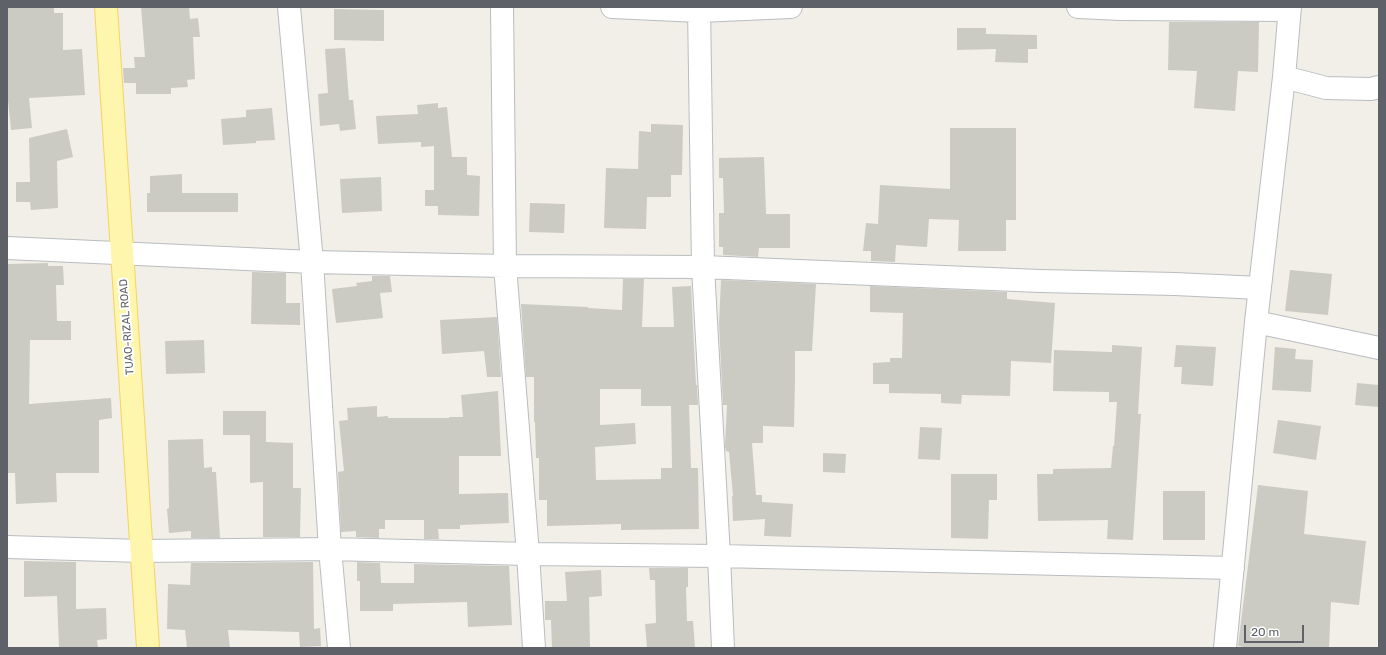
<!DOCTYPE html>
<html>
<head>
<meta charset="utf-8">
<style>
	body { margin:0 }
	#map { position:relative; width:1386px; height:655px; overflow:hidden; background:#f1efe7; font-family:Rubik,sans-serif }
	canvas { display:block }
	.frame { position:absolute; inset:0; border:8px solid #5e6268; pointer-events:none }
	.scale { position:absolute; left:1244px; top:625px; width:60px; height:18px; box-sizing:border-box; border:2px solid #5e6268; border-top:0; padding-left:5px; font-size:12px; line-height:14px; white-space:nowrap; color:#5e6268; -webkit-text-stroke:3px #fff; paint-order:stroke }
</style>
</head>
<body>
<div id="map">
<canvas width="1386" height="655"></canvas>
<div class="frame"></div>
<div class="scale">20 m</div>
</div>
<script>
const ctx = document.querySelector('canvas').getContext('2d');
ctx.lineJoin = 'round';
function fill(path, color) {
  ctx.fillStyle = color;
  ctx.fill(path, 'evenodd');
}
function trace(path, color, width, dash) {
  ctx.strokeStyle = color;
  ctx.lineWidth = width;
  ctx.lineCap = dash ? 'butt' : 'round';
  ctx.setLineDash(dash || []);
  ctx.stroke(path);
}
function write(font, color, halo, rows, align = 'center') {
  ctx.font = font + ' Rubik,sans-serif';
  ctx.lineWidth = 4;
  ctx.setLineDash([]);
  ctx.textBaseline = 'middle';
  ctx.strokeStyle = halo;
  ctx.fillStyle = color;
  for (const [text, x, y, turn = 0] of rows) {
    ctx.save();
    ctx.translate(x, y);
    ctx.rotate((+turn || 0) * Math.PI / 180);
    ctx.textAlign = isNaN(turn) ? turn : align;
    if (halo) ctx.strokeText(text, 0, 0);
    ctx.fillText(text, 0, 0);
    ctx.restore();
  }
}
fill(new Path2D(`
	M 7,7 L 54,7 L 54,13 L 63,13 L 63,50 L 82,49 L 85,95 L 29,98 L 32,128 L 11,130 L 8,100 L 7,100 Z
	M 141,7 L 189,7 L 190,19 L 198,18 L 200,37 L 193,37 L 195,79 L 187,80 L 188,87 L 171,88 L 171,94 L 136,94 L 136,83 L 124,83 L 123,68 L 135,68 L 134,57 L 145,57 Z
	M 334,9 L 384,10 L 384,41 L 334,40 Z
	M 1169,22 L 1259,22 L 1258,72 L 1238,71 L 1235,111 L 1194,108 L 1197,71 L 1168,70 Z
	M 957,28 L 986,28 L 986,34 L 1037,35 L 1037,49 L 1028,49 L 1028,63 L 995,62 L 996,49 L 957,50 Z
	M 345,48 L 349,100 L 353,100 L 356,129 L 340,131 L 339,124 L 320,126 L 318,94 L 328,93 L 325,49 Z
	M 438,103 L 438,108 L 447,107 L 452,157 L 467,157 L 467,175 L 480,176 L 479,216 L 438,215 L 438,206 L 425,206 L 425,190 L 434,190 L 434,146 L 421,147 L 421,142 L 378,144 L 376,116 L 418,114 L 417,105 Z
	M 272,108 L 275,140 L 256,141 L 256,143 L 223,145 L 221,119 L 246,117 L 246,110 Z
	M 651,124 L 683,125 L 682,175 L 671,175 L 671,197 L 647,197 L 646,229 L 604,228 L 606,168 L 638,169 L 639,131 L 651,132 Z
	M 950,128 L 1016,128 L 1016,220 L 1006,220 L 1006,251 L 958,251 L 959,220 L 929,219 L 927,247 L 896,245 L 895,262 L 871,261 L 871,251 L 863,251 L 866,223 L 878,224 L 880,185 L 950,189 Z
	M 67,129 L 73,157 L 57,161 L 58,208 L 31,210 L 30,202 L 16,202 L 16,182 L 30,182 L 29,138 Z
	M 764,157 L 766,214 L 790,214 L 790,248 L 759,248 L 758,257 L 723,255 L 723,247 L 719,247 L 719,213 L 724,213 L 723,178 L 719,178 L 719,158 Z
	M 182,174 L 182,193 L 238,193 L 238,212 L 147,212 L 147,193 L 150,193 L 150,176 Z
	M 381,177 L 382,211 L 342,213 L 340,179 Z
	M 530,203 L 565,204 L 564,233 L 529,232 Z
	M 48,263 L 48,266 L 63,266 L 64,285 L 56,285 L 57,321 L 71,321 L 71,340 L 30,340 L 29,404 L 111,398 L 112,418 L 99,420 L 99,473 L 56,473 L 57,502 L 16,504 L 15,473 L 7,473 L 7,264 Z
	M 1290,270 L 1332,274 L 1328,315 L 1285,311 Z
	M 252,272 L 286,273 L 286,303 L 300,303 L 300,325 L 251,324 Z
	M 372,276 L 390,276 L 392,292 L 380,293 L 383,318 L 336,323 L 332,289 L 357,286 L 356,283 L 372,281 Z
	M 623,279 L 644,279 L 642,327 L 674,327 L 672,287 L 691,286 L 696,385 L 697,385 L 698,405 L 689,405 L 691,468 L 698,468 L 699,529 L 621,530 L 621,524 L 547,526 L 547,500 L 539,500 L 539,458 L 536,458 L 535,422 L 534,422 L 534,377 L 526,377 L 521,304 L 588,307 L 588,308 L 622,310 ZM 600,389 L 641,389 L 641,406 L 671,406 L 672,468 L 661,468 L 661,479 L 596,480 L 595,447 L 636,444 L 635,423 L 600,425 Z
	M 721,280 L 816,284 L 812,351 L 795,351 L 795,381 L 794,427 L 763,426 L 763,443 L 752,443 L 756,495 L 762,495 L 762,502 L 793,504 L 791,537 L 764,536 L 765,519 L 733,521 L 732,496 L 733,496 L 729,452 L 726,451 L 725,446 L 727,405 L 723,405 L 719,324 Z
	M 870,286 L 1007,292 L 1007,299 L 1055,303 L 1051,363 L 1011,361 L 1010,396 L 962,395 L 961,404 L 941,403 L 941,394 L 889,393 L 889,384 L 873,384 L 873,363 L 890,362 L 890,358 L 902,358 L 903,313 L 870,312 Z
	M 497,317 L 501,377 L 487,377 L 484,351 L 442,354 L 440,320 Z
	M 204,340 L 205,373 L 166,374 L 165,341 Z
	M 1112,345 L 1142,347 L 1138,414 L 1141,414 L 1133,540 L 1107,539 L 1108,520 L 1038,521 L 1037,474 L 1053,474 L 1053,469 L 1111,468 L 1113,446 L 1114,446 L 1117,402 L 1109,402 L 1109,392 L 1053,391 L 1054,350 L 1112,352 Z
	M 1176,345 L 1216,347 L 1213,386 L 1181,384 L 1182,367 L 1174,367 Z
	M 1275,347 L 1296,349 L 1295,359 L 1313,360 L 1311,392 L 1272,390 Z
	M 1357,383 L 1379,385 L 1379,407 L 1355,405 Z
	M 498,391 L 501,456 L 459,456 L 459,494 L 508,493 L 509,523 L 460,525 L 460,529 L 438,529 L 439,539 L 424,539 L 424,520 L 385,520 L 385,529 L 379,529 L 379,538 L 356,537 L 356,531 L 341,532 L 338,472 L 344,471 L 339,421 L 348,420 L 347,408 L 377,406 L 377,417 L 388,416 L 388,418 L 449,418 L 449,417 L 463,417 L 461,395 Z
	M 223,411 L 266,411 L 266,442 L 293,443 L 293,488 L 301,488 L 300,537 L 263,537 L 263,482 L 250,483 L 250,435 L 223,435 Z
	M 1278,420 L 1321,426 L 1316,460 L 1273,453 Z
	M 920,427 L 942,428 L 940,460 L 918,459 Z
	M 203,439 L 204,468 L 212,467 L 212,472 L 216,472 L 220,538 L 191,538 L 191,531 L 169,533 L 167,509 L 169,508 L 168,440 Z
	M 823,453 L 846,454 L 845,473 L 823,472 Z
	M 951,474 L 997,474 L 997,500 L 989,500 L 988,539 L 951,538 Z
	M 1258,485 L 1308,491 L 1304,534 L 1366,541 L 1359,605 L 1331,602 L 1329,648 L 1250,648 L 1238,646 Z
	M 1163,491 L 1205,491 L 1205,540 L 1163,540 Z
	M 24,561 L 76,562 L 76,609 L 106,608 L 107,639 L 97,640 L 98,648 L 59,648 L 57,596 L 24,597 Z
	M 313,562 L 314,629 L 320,628 L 321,646 L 300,647 L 299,632 L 228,630 L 230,648 L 187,648 L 185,630 L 167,629 L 168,584 L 190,585 L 191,563 Z
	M 357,562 L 380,563 L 381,583 L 414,583 L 414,564 L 509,566 L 512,625 L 468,627 L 467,602 L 393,604 L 393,611 L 360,611 L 360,581 L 357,581 Z
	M 649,568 L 688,568 L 688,587 L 686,587 L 687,621 L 693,621 L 695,648 L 647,648 L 645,624 L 656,623 L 655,580 L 650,580 Z
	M 601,570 L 602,596 L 589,597 L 590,648 L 552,648 L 551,620 L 545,620 L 545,601 L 567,601 L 565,572 Z`), '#cccbc3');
const minor = new Path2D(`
	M 289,7 L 312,262 L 330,549 L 339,648
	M 502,7 L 505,266 L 528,554 L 534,648
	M 612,7 L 699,11 L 791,7
	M 699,7 L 703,267 L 719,556 L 723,648
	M 1078,7 L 1121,9 L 1289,10
	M 1290,7 L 1284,77 L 1326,88 L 1371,89 L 1379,87
	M 7,248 L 312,262 L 505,266 L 703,267 L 1040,281 L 1175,284 L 1260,288
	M 1256,322 L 1379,348
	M 7,547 L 142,551 L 330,549 L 528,554 L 719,556 L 1233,568
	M 1225,648 L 1256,322 L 1284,77`);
const major = new Path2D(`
	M 106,7 L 148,648`);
trace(minor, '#b9bcc1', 24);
trace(major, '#f6d35b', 24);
trace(minor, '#fff', 22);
trace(major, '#fff6ae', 22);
write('11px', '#5e6268', '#fff', [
	["TUAO-RIZAL ROAD",127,327,-94]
]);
</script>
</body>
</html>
